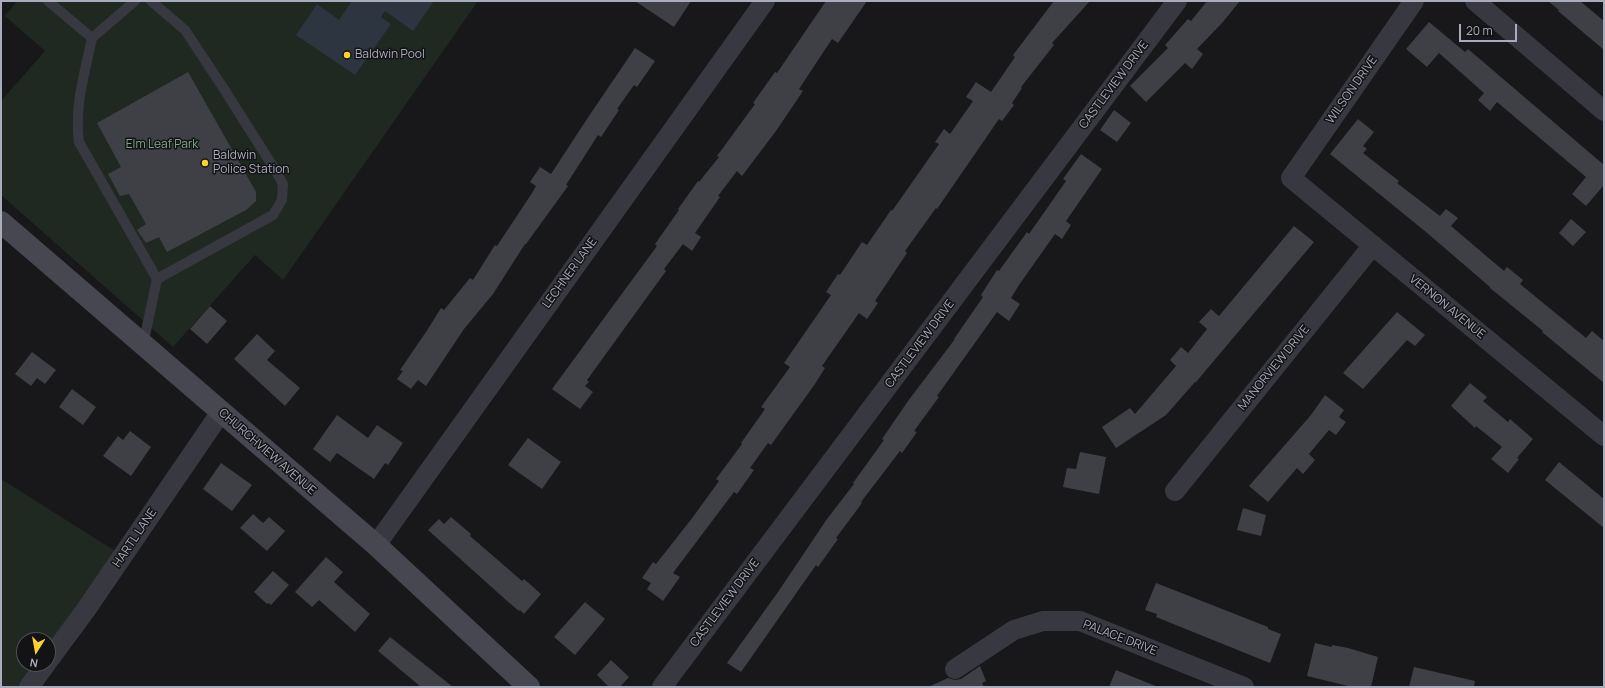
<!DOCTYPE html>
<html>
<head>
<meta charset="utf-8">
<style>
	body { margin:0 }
	#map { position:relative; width:1605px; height:688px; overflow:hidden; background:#18181a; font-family:Manrope,sans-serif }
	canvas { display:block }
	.frame { position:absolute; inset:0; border:2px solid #a9acbb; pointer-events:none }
	.north { position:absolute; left:16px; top:632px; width:40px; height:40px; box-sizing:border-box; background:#131315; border:1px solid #4f5057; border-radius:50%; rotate:191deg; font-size:11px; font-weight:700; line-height:16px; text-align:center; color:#a9acbb }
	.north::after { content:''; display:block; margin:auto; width:14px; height:18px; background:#ffd22b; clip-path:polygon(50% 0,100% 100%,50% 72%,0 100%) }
	.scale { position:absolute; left:1459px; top:24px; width:58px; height:18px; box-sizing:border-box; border:2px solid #a9acbb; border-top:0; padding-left:5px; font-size:12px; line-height:14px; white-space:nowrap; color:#a9acbb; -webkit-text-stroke:3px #131315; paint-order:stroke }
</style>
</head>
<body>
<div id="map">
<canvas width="1605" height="688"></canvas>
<div class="frame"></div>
<div class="north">N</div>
<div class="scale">20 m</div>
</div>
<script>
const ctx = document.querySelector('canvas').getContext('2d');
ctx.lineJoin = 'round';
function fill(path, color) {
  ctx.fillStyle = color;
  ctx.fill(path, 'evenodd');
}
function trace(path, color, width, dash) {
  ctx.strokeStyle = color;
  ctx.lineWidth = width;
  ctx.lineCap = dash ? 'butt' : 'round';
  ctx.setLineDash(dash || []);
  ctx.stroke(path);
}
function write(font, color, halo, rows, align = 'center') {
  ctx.font = font + ' Manrope,sans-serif';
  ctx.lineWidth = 3;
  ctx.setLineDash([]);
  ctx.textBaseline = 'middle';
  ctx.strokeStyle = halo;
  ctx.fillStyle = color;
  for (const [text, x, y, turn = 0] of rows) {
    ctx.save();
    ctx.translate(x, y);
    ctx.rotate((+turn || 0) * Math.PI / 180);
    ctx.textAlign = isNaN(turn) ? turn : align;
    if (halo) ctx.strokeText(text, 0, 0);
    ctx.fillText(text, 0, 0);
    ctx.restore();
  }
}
fill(new Path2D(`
	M 17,1 L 478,1 L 283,280 L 255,255 L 173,347 L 1,195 L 1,101 L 45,51 L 5,16 Z
	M 1,479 L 123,556 L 48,659 L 48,640 L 24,640 L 24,664 L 44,664 L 28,687 L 1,687 Z`), '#1f2921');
fill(new Path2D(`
	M 352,1 L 434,1 L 413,31 L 385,11 L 381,17 L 391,24 L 355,75 L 296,35 L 317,4 L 339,20 Z`), '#2c3540');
fill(new Path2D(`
	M 635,1 L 691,1 L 674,27 Z
	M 826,1 L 867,1 L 838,43 L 832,39 L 799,89 L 803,91 L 776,131 L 742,176 L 737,171 L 718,196 L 720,197 L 695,233 L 701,237 L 692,251 L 683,244 L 664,269 L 666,271 L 587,380 L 589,382 L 585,386 L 593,392 L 580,409 L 552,389 L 657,246 L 655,244 L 679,210 L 678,209 L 698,181 L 699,182 L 719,157 L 717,156 L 755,104 L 753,103 L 775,72 L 777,73 Z
	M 1054,1 L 1090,1 L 1052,43 L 1054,45 L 1021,87 L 1022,88 L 1012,103 L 1014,105 L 1002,121 L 999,119 L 937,209 L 936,208 L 905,251 L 907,253 L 875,301 L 878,303 L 867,319 L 859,313 L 822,366 L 825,368 L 815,384 L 771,445 L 768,443 L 750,468 L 754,470 L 737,494 L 734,492 L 673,573 L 680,577 L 663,601 L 647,589 L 651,583 L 642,578 L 653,562 L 656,564 L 693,517 L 719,481 L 716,479 L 742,444 L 741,443 L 765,409 L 761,407 L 790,367 L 784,363 L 831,295 L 826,292 L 838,274 L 840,275 L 862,242 L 867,245 L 891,210 L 892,211 L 939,144 L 935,142 L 944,129 L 950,134 L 973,101 L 966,97 L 976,82 L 991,92 L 1015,57 L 1013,55 Z
	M 1207,1 L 1240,1 L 1222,23 L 1197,49 L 1203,54 L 1192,69 L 1185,63 L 1146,102 L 1130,86 L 1168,48 L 1165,45 L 1188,19 L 1191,21 Z
	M 1548,1 L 1580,1 L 1604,21 L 1604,50 L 1558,11 L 1559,10 Z
	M 1429,22 L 1465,52 L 1468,49 L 1604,165 L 1604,185 L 1586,206 L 1572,194 L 1586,177 L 1497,102 L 1490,111 L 1478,100 L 1484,93 L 1439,53 L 1427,67 L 1406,49 Z
	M 635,48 L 655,61 L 637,87 L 634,85 L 617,109 L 619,110 L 601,137 L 598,135 L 566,185 L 568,186 L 526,244 L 525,244 L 493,294 L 464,329 L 426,386 L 418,380 L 411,389 L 397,379 L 403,371 L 400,370 L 428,329 L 441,308 L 444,310 L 470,278 L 473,280 L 495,245 L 497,246 L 532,193 L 536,186 L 530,182 L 540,167 L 551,174 L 587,119 Z
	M 188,72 L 256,192 L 256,201 L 246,210 L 167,252 L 159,237 L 146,243 L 137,230 L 146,224 L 129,194 L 120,196 L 108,174 L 121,167 L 97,123 Z
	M 1114,110 L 1131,123 L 1117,142 L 1100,130 Z
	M 1358,119 L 1374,132 L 1363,146 L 1367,149 L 1363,153 L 1399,181 L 1397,183 L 1440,216 L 1446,209 L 1458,218 L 1451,226 L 1504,271 L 1507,267 L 1523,280 L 1520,284 L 1586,338 L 1592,331 L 1604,341 L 1604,383 L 1542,332 L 1543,331 L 1490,288 L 1490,287 L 1426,232 L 1330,154 Z
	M 1081,154 L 1102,169 L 1066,221 L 1071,225 L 1062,239 L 1055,234 L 1019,285 L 1011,298 L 1020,304 L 1009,321 L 997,312 L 937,396 L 939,397 L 914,431 L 917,432 L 902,453 L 900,451 L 861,502 L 862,503 L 836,538 L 838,539 L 818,567 L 816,565 L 741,672 L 727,663 L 778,592 L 827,519 L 854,484 L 853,483 L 884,440 L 882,439 L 908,401 L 955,339 L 954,339 L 983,297 L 981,295 L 997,270 L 999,271 L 1027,232 L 1029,234 L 1066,181 L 1063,179 Z
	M 1571,219 L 1586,232 L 1573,246 L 1559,233 Z
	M 1294,226 L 1314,242 L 1196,382 L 1195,382 L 1166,415 L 1116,448 L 1102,427 L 1130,408 L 1135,414 L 1176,366 L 1170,360 L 1181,347 L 1188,353 L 1207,329 L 1199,322 L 1211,309 L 1219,316 Z
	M 210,306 L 227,321 L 207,344 L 190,329 Z
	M 1397,312 L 1425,335 L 1415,346 L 1407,340 L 1363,389 L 1343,373 Z
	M 257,334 L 275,351 L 267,360 L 300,388 L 285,406 L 234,359 Z
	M 32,352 L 56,370 L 45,384 L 37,378 L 31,386 L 15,374 Z
	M 1470,383 L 1487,397 L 1483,401 L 1508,422 L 1510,419 L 1533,439 L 1517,458 L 1519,459 L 1508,473 L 1491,459 L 1502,447 L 1476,426 L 1475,428 L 1451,406 Z
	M 72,389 L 96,407 L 83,425 L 59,407 Z
	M 1325,395 L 1344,410 L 1339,417 L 1346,422 L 1336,435 L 1329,430 L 1309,454 L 1315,460 L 1303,474 L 1297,468 L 1268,502 L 1249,486 L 1311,415 Z
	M 337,415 L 368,438 L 377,425 L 403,443 L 388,465 L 385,463 L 374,479 L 337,453 L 330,462 L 313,449 Z
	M 130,431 L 151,447 L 131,476 L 103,456 L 118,436 L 123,440 Z
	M 528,438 L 561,462 L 542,489 L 508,465 Z
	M 1080,452 L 1106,457 L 1099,494 L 1063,487 L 1067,468 L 1076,469 Z
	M 1559,462 L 1604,499 L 1604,528 L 1545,480 Z
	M 221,463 L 252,485 L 232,511 L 203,489 Z
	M 1243,508 L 1266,515 L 1261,536 L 1237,530 Z
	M 253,514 L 263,523 L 269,517 L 285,531 L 267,551 L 240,528 Z
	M 451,517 L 471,534 L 470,536 L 522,581 L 524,579 L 541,594 L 524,614 L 520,610 L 519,611 L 506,600 L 428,530 L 439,519 L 444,524 Z
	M 326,557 L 343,572 L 334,582 L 370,614 L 355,632 L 319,600 L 312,607 L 295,592 Z
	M 273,571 L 289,585 L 271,605 L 268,603 L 267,604 L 254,592 Z
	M 1156,583 L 1268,627 L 1268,629 L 1281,634 L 1270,663 L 1156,617 L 1157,614 L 1145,610 Z
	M 585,602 L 605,619 L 575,655 L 554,637 Z
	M 390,637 L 453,687 L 421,687 L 378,651 Z
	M 1315,643 L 1332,647 L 1332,645 L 1348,648 L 1378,657 L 1371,687 L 1352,687 L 1307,676 Z
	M 611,660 L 629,677 L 620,687 L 609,687 L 597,675 Z
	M 980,666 L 986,681 L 982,683 L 984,687 L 928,687 L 948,678 L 955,680 L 961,679 Z
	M 1414,667 L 1475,681 L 1474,687 L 1409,687 Z
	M 1116,670 L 1158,687 L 1109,687 Z`), '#3f4045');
trace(new Path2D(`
	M 48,1 L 92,38 C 85,72 74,107 79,142 L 157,279 L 143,345
	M 151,1 L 185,30 L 222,86 L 274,168 L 283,184 L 282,200 L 273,215 L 157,279
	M 92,38 L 135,1`), '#383940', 10);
trace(new Path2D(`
	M 1414,1 L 1291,178 L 1604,436
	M 1475,1 L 1604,111
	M 1175,491 L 1373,245
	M 376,545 L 765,1
	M 48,661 L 85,611 L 221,412
	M 955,669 L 1014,630 L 1043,621 L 1080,621 L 1244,687
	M 29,687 L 46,664
	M 662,687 L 1177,1`), '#383940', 20);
trace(new Path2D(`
	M 1,222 L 376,545 L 529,687`), '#464750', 22);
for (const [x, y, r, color] of [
	[347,55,4,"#ffd22b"],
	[205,163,4,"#ffd22b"]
]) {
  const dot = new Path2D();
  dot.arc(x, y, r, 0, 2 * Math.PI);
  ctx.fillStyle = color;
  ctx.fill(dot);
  trace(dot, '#131315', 1.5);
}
write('12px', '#a9acbb', '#131315', [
	["Baldwin Pool",355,55],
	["Baldwin",213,156],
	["Police Station",213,170]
], 'left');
write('12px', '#a9acbb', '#131315', [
	["CASTLEVIEW DRIVE",1114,85,-53],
	["WILSON DRIVE",1352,90,-55],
	["LECHNER LANE",570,273,-54],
	["VERNON AVENUE",1447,307,39],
	["CASTLEVIEW DRIVE",920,344,-53],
	["MANORVIEW DRIVE",1274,368,-51],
	["CHURCHVIEW AVENUE",267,452,41],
	["HARTL LANE",135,538,-56],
	["CASTLEVIEW DRIVE",725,603,-53],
	["PALACE DRIVE",1120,638,21]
]);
write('12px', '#7ea886', '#131315', [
	["Elm Leaf Park",162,145]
]);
</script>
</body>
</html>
